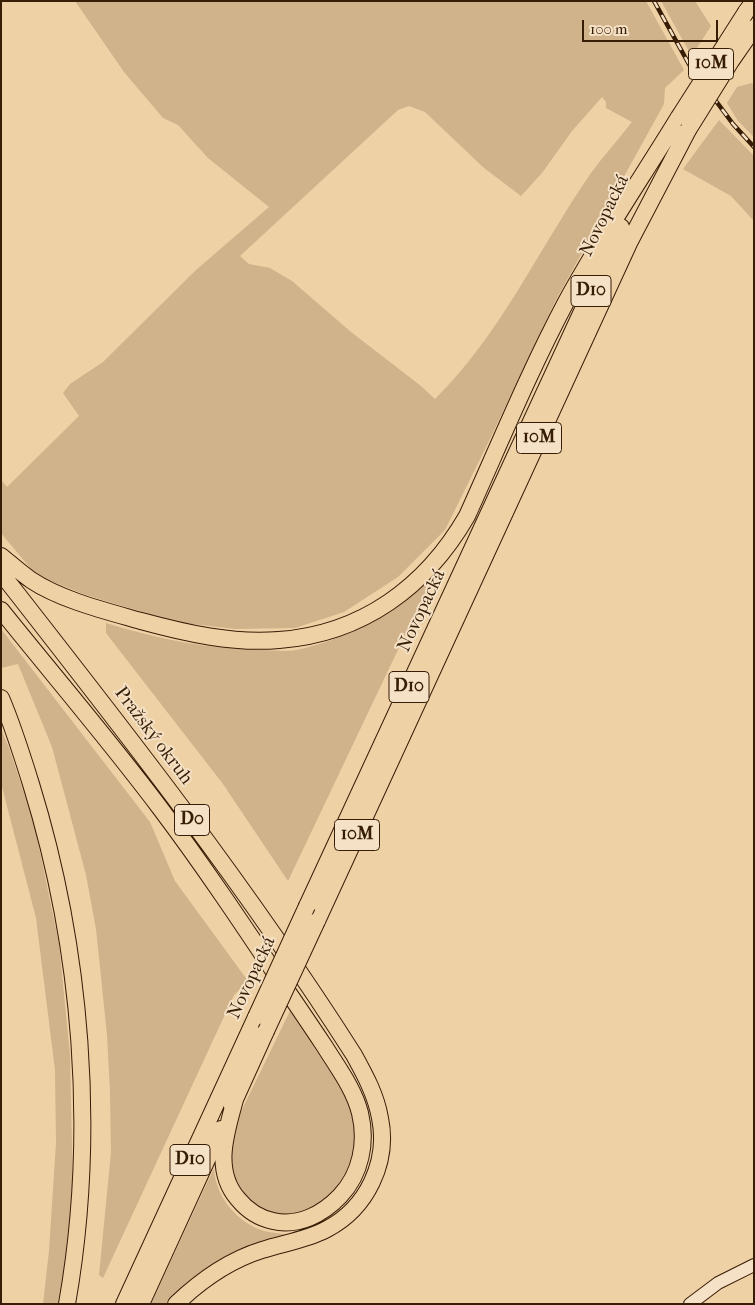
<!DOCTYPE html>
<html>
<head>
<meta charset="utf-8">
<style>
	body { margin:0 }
	#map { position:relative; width:755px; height:1305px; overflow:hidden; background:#efd1a6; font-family:"IM FELL French Canon",serif }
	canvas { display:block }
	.frame { position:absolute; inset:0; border:2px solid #371d06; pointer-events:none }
	.scale { position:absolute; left:582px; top:20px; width:136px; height:22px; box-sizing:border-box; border:2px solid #371d06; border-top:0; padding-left:6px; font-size:15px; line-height:18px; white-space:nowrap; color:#371d06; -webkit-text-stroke:4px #f5e1c5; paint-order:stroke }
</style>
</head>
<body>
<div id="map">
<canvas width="755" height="1305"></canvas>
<div class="frame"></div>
<div class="scale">100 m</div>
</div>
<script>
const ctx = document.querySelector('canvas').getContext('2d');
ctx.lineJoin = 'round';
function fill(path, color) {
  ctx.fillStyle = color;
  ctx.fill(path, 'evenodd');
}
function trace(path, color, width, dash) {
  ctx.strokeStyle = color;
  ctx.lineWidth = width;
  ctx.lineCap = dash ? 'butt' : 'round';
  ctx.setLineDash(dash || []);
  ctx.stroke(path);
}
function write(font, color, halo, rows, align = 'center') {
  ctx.font = font + ' "IM FELL French Canon",serif';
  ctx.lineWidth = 4;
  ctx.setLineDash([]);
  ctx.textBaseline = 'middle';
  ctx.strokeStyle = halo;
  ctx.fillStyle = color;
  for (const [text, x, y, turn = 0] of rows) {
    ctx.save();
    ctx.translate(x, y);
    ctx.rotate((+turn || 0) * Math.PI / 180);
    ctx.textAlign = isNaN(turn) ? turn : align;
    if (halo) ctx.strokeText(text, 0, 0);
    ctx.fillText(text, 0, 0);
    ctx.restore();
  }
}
fill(new Path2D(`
	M 75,1 L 646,1 L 684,70 L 665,88 L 664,104 L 557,298 L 489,441 L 445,530 L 398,577 L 344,612 L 295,628 L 235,629 L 176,622 L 86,595 L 36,575 L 1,533 L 1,480 L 7,487 L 79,416 L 63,393 L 70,384 L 103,362 L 196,270 L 269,207 L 208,158 L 178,125 L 163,118 L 124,72 ZM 602,97 L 606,102 L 606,108 L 632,122 C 619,139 604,155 591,173 C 539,248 501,334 435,399 L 421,386 L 351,332 L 292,281 L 270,268 L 249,264 L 240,256 L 398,110 L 409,106 L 425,112 L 484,168 L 521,196 L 542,173 L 572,131 Z
	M 661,1 L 695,1 L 711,26 L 695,51 L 691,55 Z
	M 752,83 L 754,85 L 754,137 L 738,121 L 727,103 L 737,87 Z
	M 719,120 L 754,156 L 754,221 L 731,196 L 683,169 Z
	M 434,574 L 288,881 L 223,784 L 106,633 L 106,623 C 157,639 208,649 262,650 C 273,650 286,652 296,650 C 335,642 373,624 405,600 C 415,592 424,583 434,574 Z
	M 1,629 L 150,822 L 175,881 L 248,981 L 234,995 L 103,1278 L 99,1275 L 111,1152 L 110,1092 L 107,1035 L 96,929 L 86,875 L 52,747 L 18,664 L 1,668 Z
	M 1,729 L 9,748 L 34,823 L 59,944 L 70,1055 L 73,1191 L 63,1280 L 58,1304 L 43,1304 L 49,1251 L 56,1143 L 55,1070 L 36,918 L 1,783 Z
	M 290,1011 L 350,1101 L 360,1136 L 343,1187 L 304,1216 L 270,1215 L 241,1195 L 228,1160 L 234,1126 Z
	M 214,1168 C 215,1196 237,1223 264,1231 C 272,1233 280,1233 287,1235 L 179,1291 L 166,1304 L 151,1304 Z`), '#d0b28b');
const secondary = new Path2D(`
	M 690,1304 L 718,1283 L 754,1265`);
const highway = new Path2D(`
	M 746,12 L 754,1
	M 1,556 C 11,564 21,573 31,580 C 61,600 106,611 141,621 C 185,633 233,644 279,640 C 362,634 426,587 467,516 C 499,445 529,372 566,302 C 600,239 641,179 679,117
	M 1,573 C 124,730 247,887 354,1055 C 365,1075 376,1095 380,1118 C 389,1162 367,1208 327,1229 C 307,1240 283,1243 262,1250 C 230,1260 200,1281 176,1304
	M 1,610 C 54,676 109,740 160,808 C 203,865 243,925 283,985 C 297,1005 311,1026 325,1047 C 338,1068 354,1089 360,1113 C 367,1142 361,1174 340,1196 C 323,1214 298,1227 273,1221 C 259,1218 247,1210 238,1199 C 212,1169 227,1130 236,1096
	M 1,698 C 13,726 22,755 31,784 C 82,949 97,1133 67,1304
	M 307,906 L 621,227
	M 317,921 L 630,241 L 688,130
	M 232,1106 L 266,1031
	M 124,1304 L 256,1017
	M 141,1304 L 221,1129`);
trace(secondary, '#371d06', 14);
trace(highway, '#371d06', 18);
trace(secondary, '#f5e1c5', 12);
trace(highway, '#efd1a6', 16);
const rail = new Path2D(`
	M 654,1 L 690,66 L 733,124 L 754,147`);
trace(rail, '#371d06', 4.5);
trace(rail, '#f5e1c5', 2.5, [8]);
const highwayBridge = new Path2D(`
	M 679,117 L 746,12
	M 688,130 L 731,61 L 754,28
	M 256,1017 L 307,906
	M 266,1031 L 317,921`);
trace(highwayBridge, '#371d06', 18, []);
trace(highwayBridge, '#efd1a6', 16);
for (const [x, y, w] of [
	[711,64,45],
	[591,291,40],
	[539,438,45],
	[409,687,40],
	[192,820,35],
	[357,835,45],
	[190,1160,40]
]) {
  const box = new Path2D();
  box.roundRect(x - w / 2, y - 15.5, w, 31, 4);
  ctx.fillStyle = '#f5e1c5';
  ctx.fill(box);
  trace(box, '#371d06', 1);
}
write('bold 18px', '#371d06', null, [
	["10M",711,64],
	["D10",591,291],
	["10M",539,438],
	["D10",409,687],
	["D0",192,820],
	["10M",357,835],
	["D10",190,1160]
]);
write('19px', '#371d06', '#f5e1c5', [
	["Novopacká",605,216,-64],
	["Novopacká",422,611,-65],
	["Pražský okruh",153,736,53],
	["Novopacká",252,978,-65]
]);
</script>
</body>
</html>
